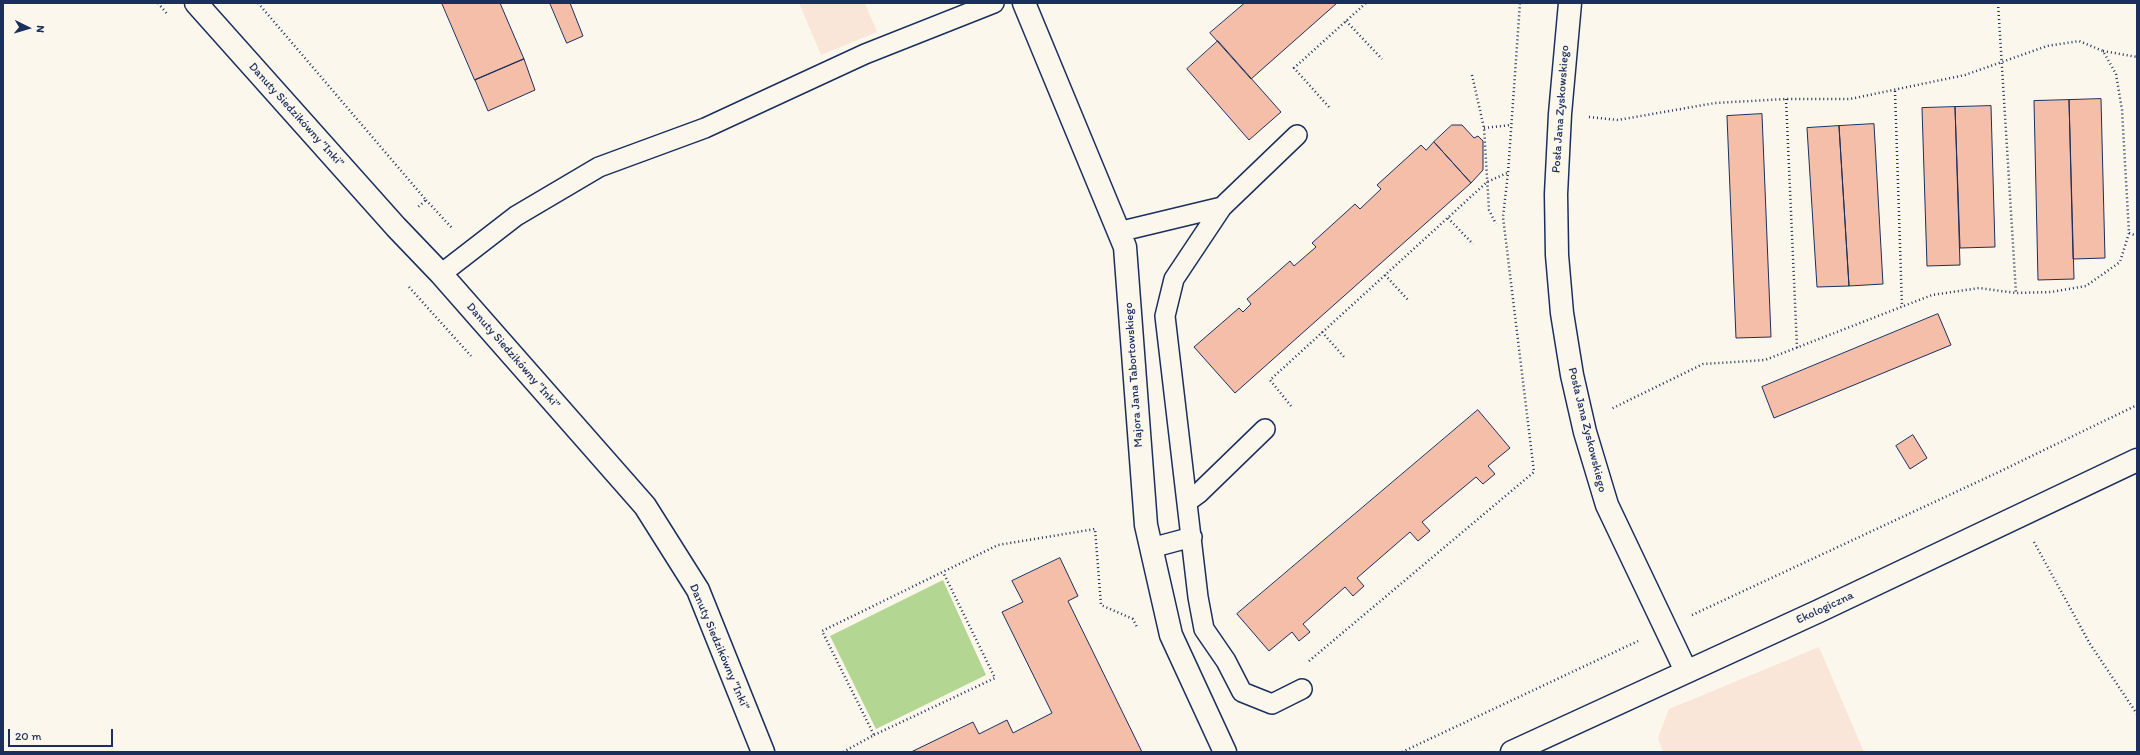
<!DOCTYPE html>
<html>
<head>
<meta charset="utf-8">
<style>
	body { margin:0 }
	#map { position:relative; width:2140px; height:755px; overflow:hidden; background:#fbf7ec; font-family:Itim,sans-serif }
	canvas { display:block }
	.frame { position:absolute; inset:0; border:4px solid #1b2f5e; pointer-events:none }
	.north { position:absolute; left:8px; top:8px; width:40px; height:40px; -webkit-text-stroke:3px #fbf7ec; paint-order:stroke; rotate:95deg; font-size:11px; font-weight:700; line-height:16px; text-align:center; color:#1b2f5e }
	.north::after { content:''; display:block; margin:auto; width:14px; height:18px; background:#1b2f5e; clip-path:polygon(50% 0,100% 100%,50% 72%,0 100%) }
	.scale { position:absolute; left:8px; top:729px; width:105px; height:18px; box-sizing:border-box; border:2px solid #1b2f5e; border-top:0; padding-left:5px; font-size:12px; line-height:14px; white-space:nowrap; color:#1b2f5e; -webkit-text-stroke:3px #fbf7ec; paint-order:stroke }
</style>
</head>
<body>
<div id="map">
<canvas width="2140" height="755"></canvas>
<div class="frame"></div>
<div class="north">N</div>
<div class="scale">20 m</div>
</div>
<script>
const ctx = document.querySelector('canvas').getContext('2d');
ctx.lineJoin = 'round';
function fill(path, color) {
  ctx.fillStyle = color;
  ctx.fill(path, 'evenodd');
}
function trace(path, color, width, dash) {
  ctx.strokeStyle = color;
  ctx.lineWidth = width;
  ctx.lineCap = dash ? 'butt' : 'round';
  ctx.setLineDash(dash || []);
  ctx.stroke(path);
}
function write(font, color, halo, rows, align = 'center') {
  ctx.font = font + ' Itim,sans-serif';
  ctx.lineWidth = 3;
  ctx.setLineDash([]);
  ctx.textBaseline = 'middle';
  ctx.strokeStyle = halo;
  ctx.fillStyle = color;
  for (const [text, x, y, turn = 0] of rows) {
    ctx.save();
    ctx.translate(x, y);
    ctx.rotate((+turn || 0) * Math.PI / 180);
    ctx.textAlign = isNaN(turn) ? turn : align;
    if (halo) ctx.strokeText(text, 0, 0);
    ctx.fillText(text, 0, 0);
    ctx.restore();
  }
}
fill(new Path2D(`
	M 799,3 L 865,3 L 877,32 L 821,55 Z
	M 1819,647 L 1864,752 L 1663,752 L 1658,738 L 1669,709 Z`), '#f9e6d8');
fill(new Path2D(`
	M 943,580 L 986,675 L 876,729 L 830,636 Z`), '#b3d792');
const building = new Path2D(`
	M 442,3 L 500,3 L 524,59 L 475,80 Z
	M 550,3 L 570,3 L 583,36 L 567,43 Z
	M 1245,3 L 1337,3 L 1251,79 L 1210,33 Z
	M 1218,41 L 1281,112 L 1249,140 L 1187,69 Z
	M 524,59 L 535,90 L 488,111 L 475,80 Z
	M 2101,99 L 2105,258 L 2073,259 L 2069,100 Z
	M 2069,100 L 2074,279 L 2038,280 L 2034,101 Z
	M 1991,106 L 1995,247 L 1960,248 L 1955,107 Z
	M 1955,107 L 1960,265 L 1927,266 L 1922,108 Z
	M 1762,114 L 1771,337 L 1736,338 L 1727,116 Z
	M 1874,124 L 1883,284 L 1849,286 L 1839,126 Z
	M 1452,125 L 1462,125 L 1474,138 L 1478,136 L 1483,141 L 1483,170 L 1471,183 L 1434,142 Z
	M 1839,126 L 1849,286 L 1817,287 L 1807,128 Z
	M 1434,142 L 1471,183 L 1235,393 L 1194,347 L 1239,308 L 1243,312 L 1251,304 L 1247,299 L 1290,261 L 1294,266 L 1316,247 L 1312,243 L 1355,204 L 1360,209 L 1381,189 L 1377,185 L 1421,145 L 1426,150 Z
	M 1938,314 L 1951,345 L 1774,418 L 1762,387 Z
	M 1478,410 L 1510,448 L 1488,466 L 1495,474 L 1483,484 L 1476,477 L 1422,522 L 1430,531 L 1418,541 L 1410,532 L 1357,578 L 1364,586 L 1353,596 L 1345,587 L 1303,624 L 1310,632 L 1299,641 L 1292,632 L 1269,651 L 1237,614 Z
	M 1913,435 L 1927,458 L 1910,469 L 1896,446 Z
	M 1060,558 L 1078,596 L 1068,601 L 1142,752 L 911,752 L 973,722 L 979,734 L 1007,720 L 1013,733 L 1052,713 L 1002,612 L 1023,602 L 1012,581 Z`);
fill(building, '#f5bea8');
trace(building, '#1b2f5e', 1);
const lane = new Path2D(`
	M 1297,135 L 1222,207 L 1174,279 L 1165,316 L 1198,597 L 1204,629 L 1226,661 L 1242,692 L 1272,704 L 1302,689
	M 1118,232 L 1222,207
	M 441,274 L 516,216 L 599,167 L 705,128 L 865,54 L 994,3
	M 1188,501 L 1199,493 L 1265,429
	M 1151,548 L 1192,537`);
const street = new Path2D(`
	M 196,3 L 396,227 L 441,274 L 645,506 L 698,590 L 763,752
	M 1024,3 L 1125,247 L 1146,525 L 1171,635 L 1225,752
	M 1570,3 L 1560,114 L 1556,194 L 1557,255 L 1562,313 L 1572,375 L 1585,432 L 1607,505 L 1686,671
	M 1512,752 L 1819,611 L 2137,460`);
trace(lane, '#1b2f5e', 22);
trace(street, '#1b2f5e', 25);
trace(new Path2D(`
	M 158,3 L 168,15
	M 258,3 L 426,200 L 418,207
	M 1998,3 L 2016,293
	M 1346,21 L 1382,59
	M 2103,51 L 2137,57
	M 1472,75 L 1484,128 L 1489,210 L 1496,224
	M 1895,91 L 1902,307
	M 1786,99 L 1797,348
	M 1329,107 L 1294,68 L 1366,3
	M 1589,117 L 1618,120 L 1715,103 L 1786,99 L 1850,99 L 1965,75 L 2047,46 L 2079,41 L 2103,51 L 2116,74 L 2122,110 L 2129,233 L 2120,262 L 2086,286 L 2051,292 L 2016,293 L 1979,288 L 1932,295 L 1765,360 L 1703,364 L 1611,409
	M 1484,128 L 1511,125
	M 426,200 L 453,229
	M 1448,218 L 1473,244
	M 2129,233 L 2137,236
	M 1385,275 L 1409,301
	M 409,287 L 471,356
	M 1322,332 L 1345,358
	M 1291,406 L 1270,380 L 1487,182 L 1507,173
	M 2034,542 L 2090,644 L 2137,714
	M 1692,615 L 2003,470 L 2137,405
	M 1309,661 L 1534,472 L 1503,217 L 1508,173 L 1520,3
	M 874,735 L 995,678 L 943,572
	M 843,752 L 874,735 L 822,631 L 998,545 L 1095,529 L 1101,605 L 1133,619 L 1137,627
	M 1402,752 L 1638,641`), '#1b2f5e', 2.5, [1, 3]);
trace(lane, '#fbf7ec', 19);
trace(street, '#fbf7ec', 22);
write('12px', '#1b2f5e', '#fbf7ec', [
	["Posła Jana Zyskowskiego",1561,109,-86],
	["Danuty Siedzikówny ”Inki”",296,115,48],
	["Danuty Siedzikówny ”Inki”",513,356,49],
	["Majora Jana Tabortowskiego",1134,375,-94],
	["Posła Jana Zyskowskiego",1587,430,76],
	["Ekologiczna",1825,608,-25],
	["Danuty Siedzikówny ”Inki”",719,647,67]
]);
</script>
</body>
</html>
